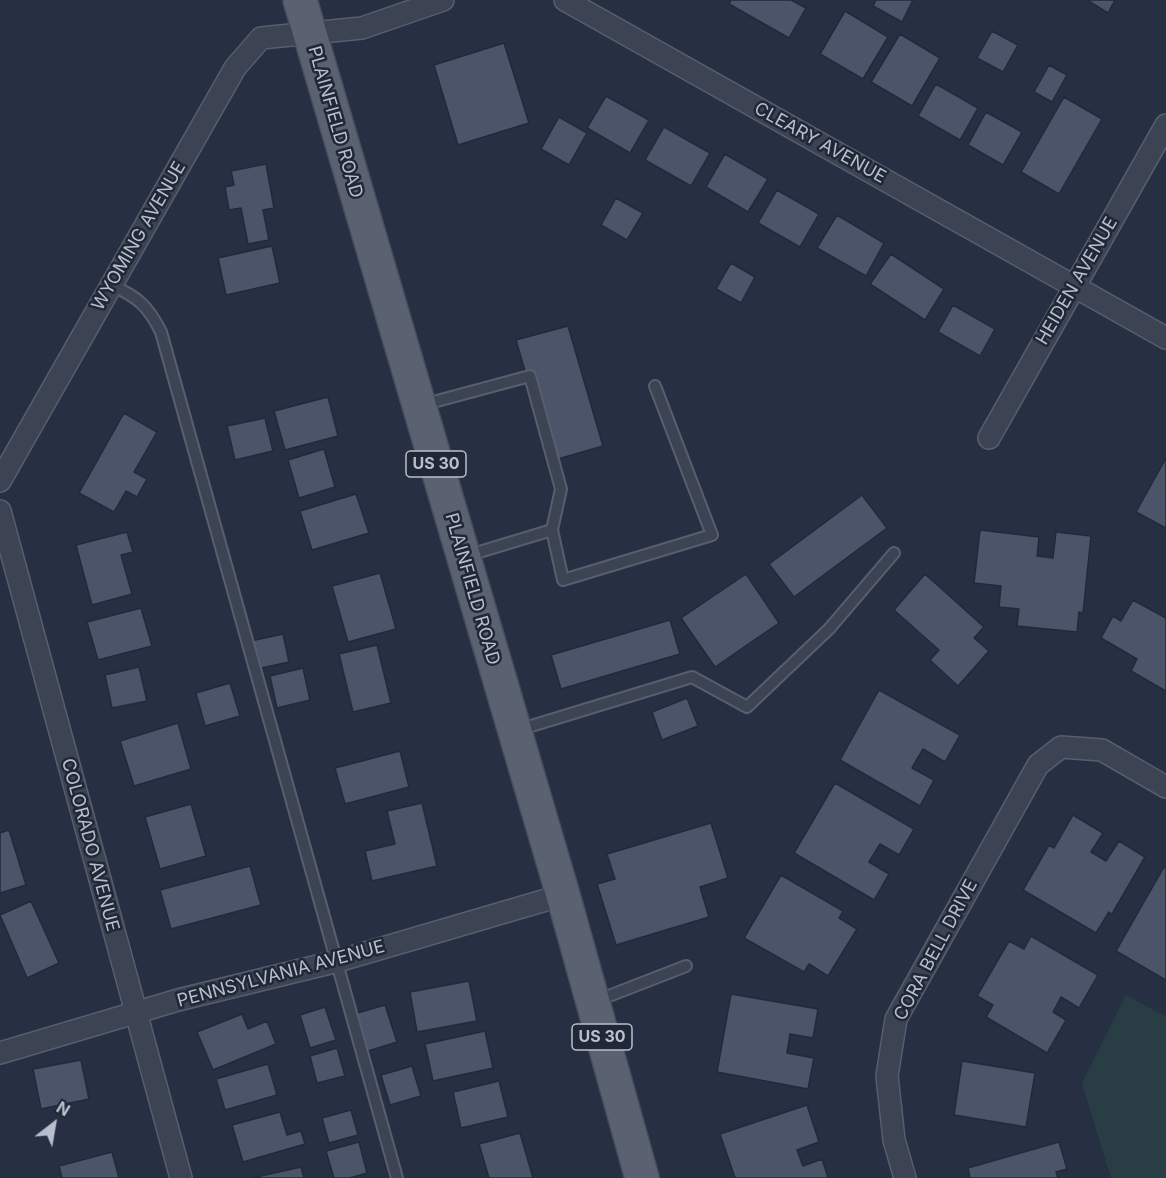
<!DOCTYPE html>
<html>
<head>
<meta charset="utf-8">
<style>
	body { margin:0 }
	#map { position:relative; width:1166px; height:1178px; overflow:hidden; background:#273043; font-family:Inter,sans-serif }
	canvas { display:block }
	.north { position:absolute; left:24px; top:1094px; width:60px; height:60px; -webkit-text-stroke:4px #202838; paint-order:stroke; rotate:31deg; font-size:16px; font-weight:700; line-height:24px; text-align:center; color:#b9becc }
	.north::after { content:''; display:block; margin:auto; width:21px; height:27px; background:#b9becc; clip-path:polygon(50% 0,100% 100%,50% 72%,0 100%) }
</style>
</head>
<body>
<div id="map">
<canvas width="1166" height="1178"></canvas>
<div class="north">N</div>
</div>
<script>
const ctx = document.querySelector('canvas').getContext('2d');
ctx.lineJoin = 'round';
function fill(path, color) {
  ctx.fillStyle = color;
  ctx.fill(path, 'evenodd');
}
function trace(path, color, width, dash) {
  ctx.strokeStyle = color;
  ctx.lineWidth = width;
  ctx.lineCap = dash ? 'butt' : 'round';
  ctx.setLineDash(dash || []);
  ctx.stroke(path);
}
function write(font, color, halo, rows, align = 'center') {
  ctx.font = font + ' Inter,sans-serif';
  ctx.lineWidth = 5;
  ctx.setLineDash([]);
  ctx.textBaseline = 'middle';
  ctx.strokeStyle = halo;
  ctx.fillStyle = color;
  for (const [text, x, y, turn = 0] of rows) {
    ctx.save();
    ctx.translate(x, y);
    ctx.rotate((+turn || 0) * Math.PI / 180);
    ctx.textAlign = isNaN(turn) ? turn : align;
    if (halo) ctx.strokeText(text, 0, 0);
    ctx.fillText(text, 0, 0);
    ctx.restore();
  }
}
fill(new Path2D(`
	M 1126,995 L 1166,1017 L 1166,1178 L 1111,1178 L 1082,1083 Z`), '#293e44');
const building = new Path2D(`
	M 731,0 L 791,0 L 806,8 L 789,38 L 729,4 Z
	M 876,0 L 913,0 L 902,22 L 873,6 Z
	M 1087,0 L 1115,0 L 1108,13 Z
	M 845,11 L 888,37 L 863,79 L 820,54 Z
	M 992,31 L 1018,45 L 1003,72 L 977,58 Z
	M 900,34 L 940,58 L 912,106 L 871,82 Z
	M 504,43 L 529,123 L 458,145 L 434,65 Z
	M 1049,65 L 1067,75 L 1052,102 L 1034,92 Z
	M 936,84 L 978,108 L 960,140 L 918,116 Z
	M 606,96 L 649,120 L 630,153 L 587,128 Z
	M 1064,97 L 1102,119 L 1059,194 L 1021,172 Z
	M 986,112 L 1022,132 L 1003,165 L 968,145 Z
	M 559,117 L 587,133 L 569,165 L 541,149 Z
	M 664,127 L 710,153 L 691,186 L 645,160 Z
	M 725,154 L 768,179 L 748,212 L 706,187 Z
	M 266,164 L 274,208 L 263,210 L 269,240 L 248,244 L 241,208 L 229,210 L 225,187 L 234,185 L 231,171 Z
	M 777,190 L 819,214 L 800,247 L 758,223 Z
	M 616,198 L 643,213 L 627,240 L 601,225 Z
	M 837,215 L 884,243 L 866,276 L 817,248 Z
	M 272,246 L 280,283 L 226,295 L 218,258 Z
	M 891,254 L 944,289 L 925,320 L 870,284 Z
	M 731,263 L 755,277 L 741,303 L 716,289 Z
	M 953,305 L 995,329 L 980,356 L 938,332 Z
	M 568,326 L 603,446 L 551,461 L 516,340 Z
	M 328,397 L 338,436 L 285,450 L 274,411 Z
	M 124,413 L 157,432 L 134,472 L 147,479 L 137,497 L 126,491 L 114,512 L 79,493 Z
	M 265,418 L 273,451 L 235,460 L 227,426 Z
	M 324,449 L 335,487 L 299,498 L 288,460 Z
	M 1166,458 L 1166,528 L 1136,512 Z
	M 356,494 L 369,533 L 312,550 L 300,511 Z
	M 862,495 L 887,528 L 794,597 L 769,564 Z
	M 980,530 L 1039,537 L 1037,556 L 1053,558 L 1056,532 L 1091,536 L 1083,613 L 1079,612 L 1077,632 L 1017,626 L 1019,609 L 999,607 L 1001,586 L 974,583 Z
	M 127,532 L 133,552 L 121,555 L 132,594 L 92,605 L 76,545 Z
	M 380,573 L 396,629 L 348,642 L 332,586 Z
	M 746,574 L 779,623 L 715,667 L 681,618 Z
	M 925,574 L 984,627 L 974,638 L 989,651 L 958,686 L 930,660 L 939,650 L 894,610 Z
	M 1133,600 L 1166,618 L 1166,691 L 1131,671 L 1137,659 L 1101,638 L 1113,616 L 1121,621 Z
	M 141,608 L 152,646 L 98,660 L 87,622 Z
	M 670,620 L 680,654 L 561,689 L 551,655 Z
	M 283,634 L 289,662 L 257,669 L 251,641 Z
	M 377,645 L 391,703 L 353,712 L 339,654 Z
	M 139,667 L 147,701 L 112,708 L 105,675 Z
	M 303,668 L 310,700 L 277,708 L 270,676 Z
	M 230,683 L 240,716 L 205,726 L 196,693 Z
	M 879,690 L 960,735 L 945,762 L 923,749 L 912,768 L 934,780 L 920,806 L 840,760 Z
	M 687,698 L 698,726 L 662,740 L 652,712 Z
	M 178,723 L 191,769 L 134,786 L 120,741 Z
	M 400,751 L 409,787 L 345,804 L 335,768 Z
	M 835,783 L 914,829 L 899,855 L 880,844 L 869,862 L 889,874 L 874,900 L 794,853 Z
	M 422,803 L 437,866 L 372,881 L 365,851 L 395,844 L 387,811 Z
	M 191,804 L 206,856 L 160,869 L 145,817 Z
	M 1073,815 L 1103,833 L 1091,852 L 1106,861 L 1119,841 L 1145,857 L 1112,914 L 1109,912 L 1096,933 L 1023,890 L 1049,845 L 1054,848 Z
	M 711,823 L 728,878 L 700,887 L 709,917 L 616,945 L 597,884 L 615,879 L 607,854 Z
	M 9,830 L 26,885 L 0,893 L 0,833 Z
	M 250,866 L 261,905 L 171,929 L 160,890 Z
	M 1164,867 L 1166,868 L 1166,980 L 1116,951 Z
	M 781,875 L 843,911 L 839,918 L 857,929 L 828,976 L 809,964 L 804,972 L 744,938 Z
	M 31,901 L 59,963 L 27,978 L 0,915 Z
	M 1031,936 L 1098,975 L 1079,1008 L 1061,997 L 1053,1012 L 1066,1020 L 1047,1053 L 986,1017 L 993,1005 L 977,996 L 1009,941 L 1024,949 Z
	M 469,981 L 477,1021 L 417,1032 L 410,992 Z
	M 731,994 L 818,1009 L 813,1038 L 790,1034 L 787,1053 L 814,1058 L 808,1089 L 717,1072 Z
	M 385,1005 L 397,1042 L 365,1052 L 354,1014 Z
	M 325,1007 L 336,1040 L 310,1048 L 300,1015 Z
	M 242,1014 L 248,1029 L 267,1021 L 276,1044 L 213,1070 L 197,1032 Z
	M 485,1031 L 493,1068 L 433,1081 L 425,1044 Z
	M 337,1048 L 345,1076 L 317,1083 L 310,1056 Z
	M 81,1060 L 89,1099 L 41,1109 L 33,1069 Z
	M 962,1061 L 1035,1073 L 1026,1127 L 954,1115 Z
	M 268,1064 L 277,1095 L 225,1110 L 216,1079 Z
	M 412,1066 L 421,1096 L 390,1105 L 381,1075 Z
	M 499,1081 L 508,1117 L 461,1128 L 453,1092 Z
	M 807,1105 L 819,1142 L 797,1150 L 803,1166 L 822,1159 L 828,1178 L 735,1178 L 720,1134 Z
	M 351,1110 L 358,1135 L 329,1143 L 322,1118 Z
	M 280,1112 L 287,1135 L 301,1131 L 305,1144 L 243,1162 L 232,1125 Z
	M 520,1133 L 533,1178 L 489,1178 L 479,1144 Z
	M 359,1142 L 367,1173 L 350,1178 L 334,1178 L 326,1151 Z
	M 1059,1142 L 1067,1169 L 1056,1172 L 1058,1178 L 970,1178 L 968,1168 Z
	M 112,1152 L 119,1178 L 62,1178 L 59,1166 Z
	M 301,1167 L 304,1178 L 252,1178 Z`);
fill(building, '#4b5469');
trace(building, '#222a3a', 1.5);
const lane = new Path2D(`
	M 111,285 C 138,297 148,306 161,332 L 397,1178
	M 422,405 L 530,376 L 561,489 L 552,530
	M 466,556 L 552,530 L 563,580 L 712,535 L 655,386
	M 518,730 L 692,677 L 747,707 L 829,629 L 894,553
	M 596,1001 L 686,966`);
const street = new Path2D(`
	M 565,0 L 1166,338
	M 989,438 L 1166,125
	M 0,481 L 235,68 L 261,38 L 362,28 L 443,0
	M 0,511 L 181,1178
	M 0,1053 L 178,1000 L 338,961 L 563,895
	M 905,1178 L 894,1140 L 887,1076 L 896,1019 L 1038,765 L 1061,747 L 1102,750 L 1166,787`);
const primary = new Path2D(`
	M 300,0 L 563,895 L 642,1178`);
trace(lane, '#575e6d', 14);
trace(street, '#575e6d', 24);
trace(primary, '#454c5c', 36);
trace(lane, '#3c4353', 10);
trace(street, '#3c4353', 21);
trace(primary, '#5a6272', 33);
for (const [x, y, w] of [
	[436,464,60],
	[602,1037,60]
]) {
  const box = new Path2D();
  box.roundRect(x - w / 2, y - 13, w, 26, 4.5);
  ctx.fillStyle = '#202838';
  ctx.fill(box);
  trace(box, '#b9becc', 1.5);
}
write('bold 16px', '#b9becc', null, [
	["US 30",436,464],
	["US 30",602,1037]
]);
write('18px', '#b9becc', '#202838', [
	["PLAINFIELD ROAD",335,122,74],
	["CLEARY AVENUE",820,143,29],
	["WYOMING AVENUE",139,236,-60],
	["HEIDEN AVENUE",1077,281,-60],
	["PLAINFIELD ROAD",472,589,74],
	["COLORADO AVENUE",90,845,75],
	["CORA BELL DRIVE",936,950,-62],
	["PENNSYLVANIA AVENUE",281,974,-15]
]);
</script>
</body>
</html>
